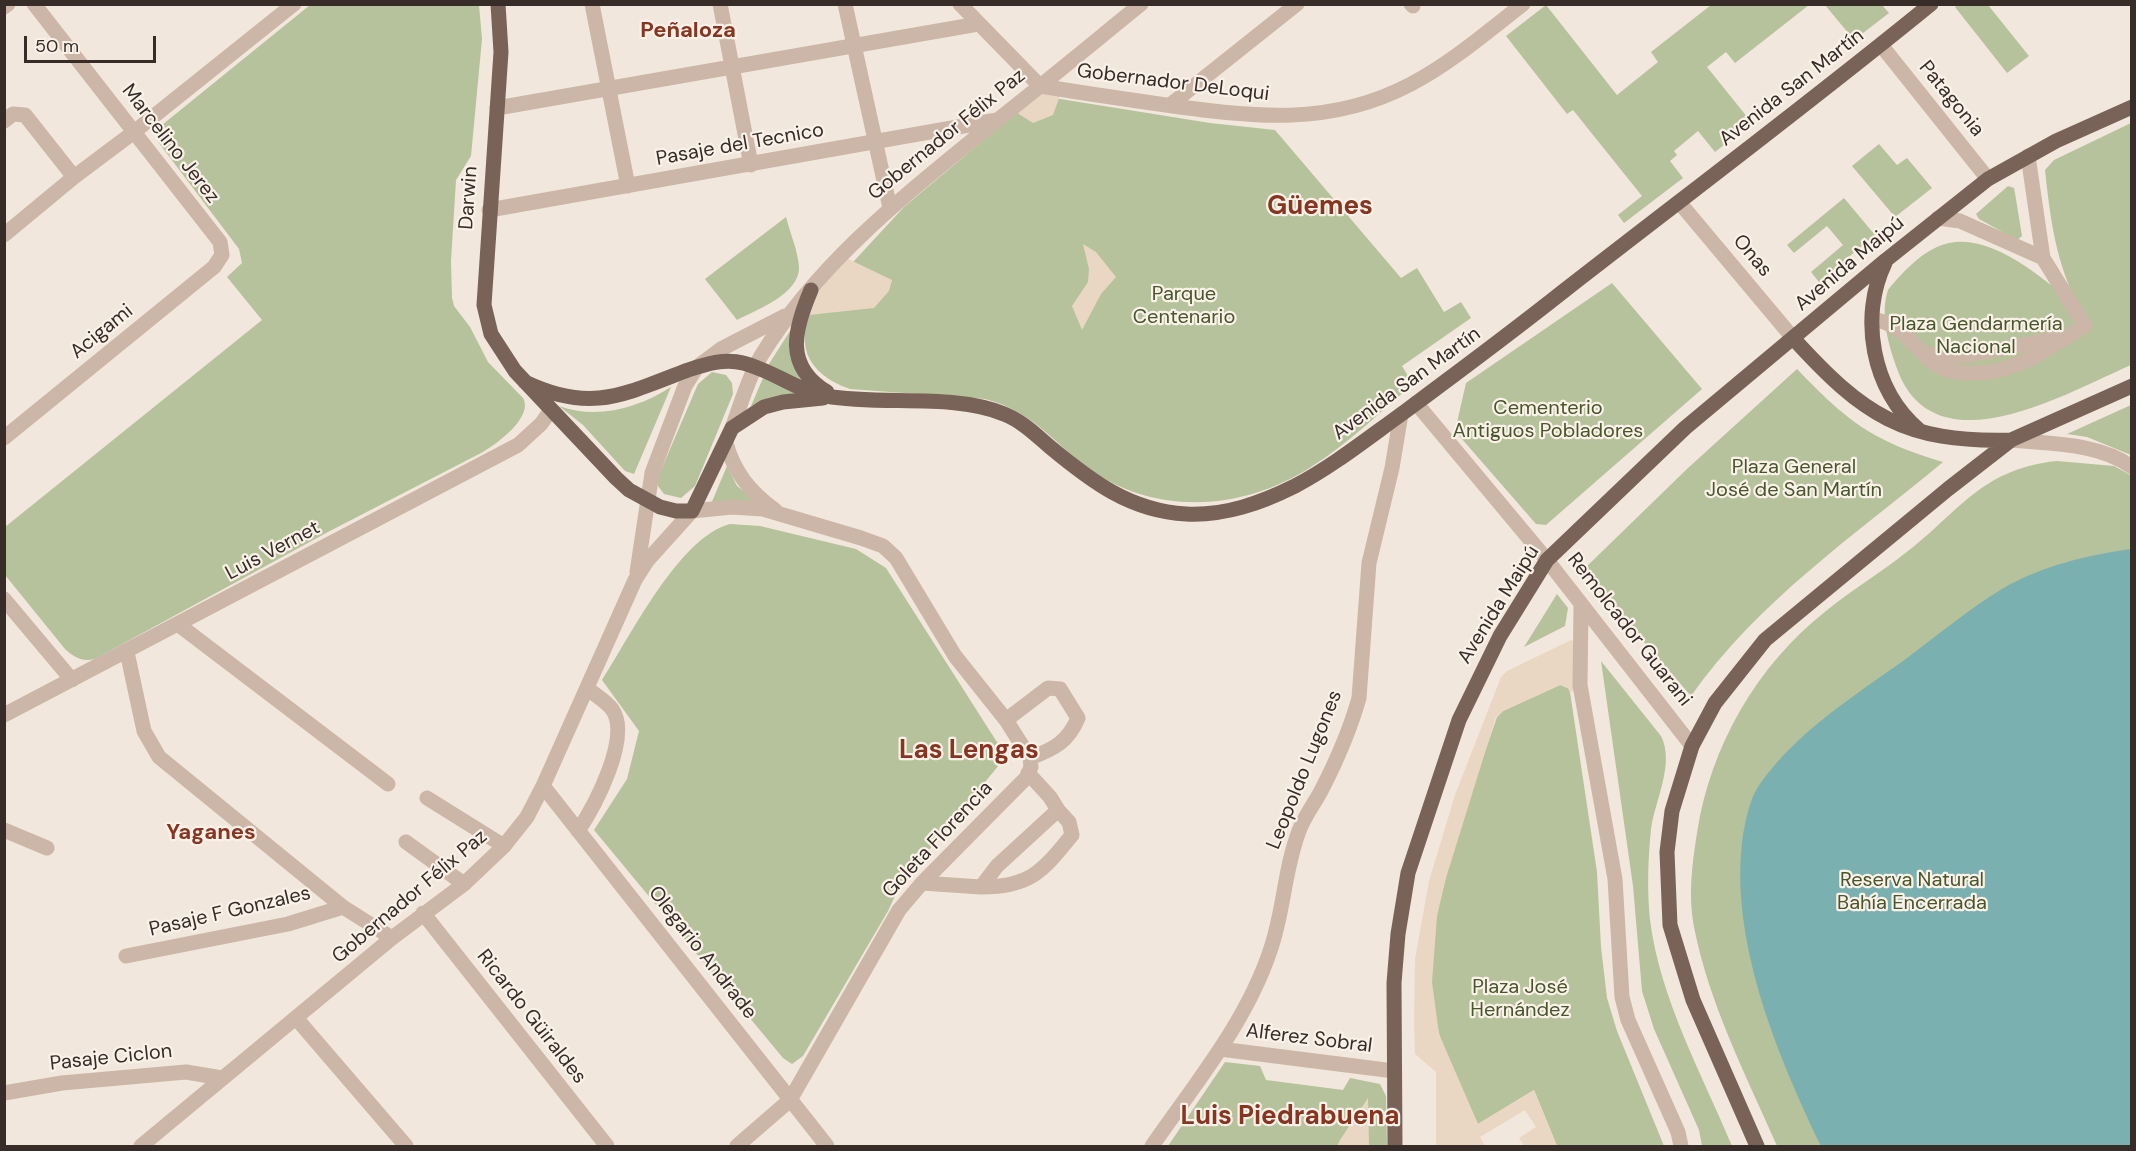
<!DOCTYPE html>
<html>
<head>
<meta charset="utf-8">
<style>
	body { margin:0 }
	#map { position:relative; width:2136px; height:1151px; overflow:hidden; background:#f2e7dc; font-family:"DM Sans",sans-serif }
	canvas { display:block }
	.frame { position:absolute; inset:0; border:6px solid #372c28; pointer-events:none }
	.scale { position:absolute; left:24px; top:36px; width:132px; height:27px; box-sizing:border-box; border:3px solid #372c28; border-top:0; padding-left:8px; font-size:18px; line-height:21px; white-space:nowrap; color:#372c28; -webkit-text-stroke:4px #faf1e8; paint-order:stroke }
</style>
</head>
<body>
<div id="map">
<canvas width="2136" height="1151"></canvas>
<div class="frame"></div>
<div class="scale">50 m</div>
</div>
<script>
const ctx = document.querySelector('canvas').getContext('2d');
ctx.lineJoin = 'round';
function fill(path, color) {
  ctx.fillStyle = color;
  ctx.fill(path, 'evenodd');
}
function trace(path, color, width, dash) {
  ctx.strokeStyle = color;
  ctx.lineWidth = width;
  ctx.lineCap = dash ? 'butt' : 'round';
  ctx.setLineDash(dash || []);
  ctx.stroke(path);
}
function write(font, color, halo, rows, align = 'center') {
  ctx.font = font + ' "DM Sans",sans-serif';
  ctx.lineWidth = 4.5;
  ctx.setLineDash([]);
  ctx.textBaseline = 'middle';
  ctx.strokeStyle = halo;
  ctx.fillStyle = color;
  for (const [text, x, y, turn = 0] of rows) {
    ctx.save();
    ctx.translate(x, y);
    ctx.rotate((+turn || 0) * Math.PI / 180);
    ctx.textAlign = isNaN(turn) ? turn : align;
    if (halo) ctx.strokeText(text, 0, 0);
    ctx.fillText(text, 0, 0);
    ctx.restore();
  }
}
fill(new Path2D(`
	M 310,5 L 479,5 L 482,39 L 471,156 L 456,180 L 451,261 L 452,298 L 454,306 L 470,327 L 488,362 L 523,398 C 534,417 496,445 481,453 L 328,532 L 95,659 C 82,662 75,658 65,649 L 5,575 L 5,527 L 262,320 L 227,277 L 242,263 L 239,249 L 159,143 L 157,133 L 162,125 Z
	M 1546,5 L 1617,95 L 1658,62 L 1651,52 L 1711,5 L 1809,5 L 1735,63 L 1726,52 L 1707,67 L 1752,123 L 1715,152 L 1698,131 L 1674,151 L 1677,155 L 1670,161 L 1683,178 L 1624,223 L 1618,215 L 1642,196 L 1573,110 L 1567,114 L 1506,36 Z
	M 1825,5 L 1882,5 L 1889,13 L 1854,40 Z
	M 1958,5 L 1988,5 L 2029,56 L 2007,73 L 1955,7 Z
	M 1054,98 L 1210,123 L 1275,130 L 1401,278 L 1417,268 L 1444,312 L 1461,302 L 1471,318 L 1402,366 L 1413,384 C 1380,412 1348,444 1311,467 C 1246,509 1162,516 1097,474 C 1055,447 1037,412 985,399 L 850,389 C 806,374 792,341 817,301 L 904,207 L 1017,112 Z
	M 2131,123 L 2131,365 C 2066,393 1932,473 1896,366 C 1888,343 1880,314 1888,290 C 1899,276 1917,257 1933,249 C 1983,221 2043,280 2080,308 C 2056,266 2050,217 2045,170 L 2054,160 Z
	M 1879,144 L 1897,165 L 1907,158 L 1932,188 L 1895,217 L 1852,166 Z
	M 2008,186 L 2014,188 L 2015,193 L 2022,236 L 2017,240 L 1979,219 L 1976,214 Z
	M 1844,198 L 1875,235 L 1819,282 L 1811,272 L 1843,245 L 1827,226 L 1794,253 L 1787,245 Z
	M 786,217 C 790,233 798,251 799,267 C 800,294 756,310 737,320 L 705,279 Z
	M 1612,283 L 1702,389 L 1546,525 L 1536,524 L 1455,431 L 1466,383 Z
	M 790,331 L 811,387 L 767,367 Z
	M 1797,369 C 1847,421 1872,441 1943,462 C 1855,535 1757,602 1691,696 L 1582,571 L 1688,468 Z
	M 712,372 L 726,375 L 732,383 L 733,394 L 695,486 L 681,498 L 664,494 L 658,486 L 658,477 L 698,384 Z
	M 763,378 L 805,395 L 751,406 Z
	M 671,387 L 634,474 L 625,471 L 583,425 L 559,406 C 597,420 638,408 671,387 Z
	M 2131,405 L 2131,455 L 2087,437 L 2067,434 Z
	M 2057,461 L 2114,466 L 2132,476 L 2131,1146 L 1777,1146 C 1746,1075 1709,1004 1694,927 C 1688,896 1692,864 1697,833 C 1710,747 1757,665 1826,611 C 1849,592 1875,576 1899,558 C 1957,516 1978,469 2057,461 Z
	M 727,466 L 737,486 L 760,503 L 711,504 Z
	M 730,524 L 760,526 L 856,549 L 886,568 L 1002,750 L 1004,759 L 900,885 L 888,911 L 803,1056 L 792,1064 L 783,1058 L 594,830 L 627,779 L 639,731 L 602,680 C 630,637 679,537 730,524 Z
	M 1557,594 L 1568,608 L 1565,626 L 1524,647 Z
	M 1601,661 L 1661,736 C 1675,764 1655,800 1651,829 C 1648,859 1647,890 1650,920 C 1660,999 1702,1074 1732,1146 L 1702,1146 L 1699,1130 L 1654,1029 L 1642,991 L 1633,886 Z
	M 1560,685 L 1568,688 L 1570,692 L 1597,872 L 1601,947 L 1607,998 L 1617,1031 L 1664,1146 L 1557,1146 L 1534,1090 L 1478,1124 C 1460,1088 1440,1050 1434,1010 C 1418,917 1468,804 1497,717 L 1503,711 Z
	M 1225,1062 L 1260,1066 L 1266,1080 L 1343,1090 L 1350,1078 L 1380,1084 L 1386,1096 L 1387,1146 L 1168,1146 Z`), '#b6c29b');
fill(new Path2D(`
	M 1040,86 L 1062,90 L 1053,115 L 1033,123 L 1011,109 Z
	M 1083,244 L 1096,252 L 1116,277 L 1101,294 L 1082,330 L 1072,306 L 1088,282 L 1089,269 Z
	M 842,256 L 892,280 L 889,291 L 874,308 L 800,316 Z
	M 1571,640 L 1574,642 L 1575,691 L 1570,692 L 1568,688 L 1560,685 L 1503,711 L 1496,717 L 1446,878 L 1437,916 L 1432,982 L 1439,1034 L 1478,1124 L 1534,1090 L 1557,1146 L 1524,1146 L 1519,1138 L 1536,1127 L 1525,1110 L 1480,1137 L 1485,1146 L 1436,1146 L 1436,1072 L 1415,1054 L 1414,1025 L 1415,959 L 1429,881 L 1455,795 L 1501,677 L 1507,671 Z
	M 1368,1098 L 1369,1146 L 1337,1146 L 1340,1140 Z`), '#ead7c3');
fill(new Path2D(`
	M 2131,549 L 2131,1146 L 1821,1146 C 1777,1055 1728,937 1743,835 C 1746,819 1750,797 1760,784 C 1797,731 1856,695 1907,658 C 1938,635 1969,609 2002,589 C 2041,566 2088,555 2131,549 Z`), '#7ab0b0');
trace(new Path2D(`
	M 592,4 L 628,186
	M 720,4 L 751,165
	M 845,4 L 890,208
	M 960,4 L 1040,86
	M 1411,4 L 1413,6
	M 4,7 L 8,4
	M 1881,45 L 1988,179
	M 1040,86 C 1082,93 1124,99 1166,105 C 1253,117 1330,127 1411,84 C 1451,63 1487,32 1523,4
	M 1170,105 L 1297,4
	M 497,108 L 978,24
	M 4,121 L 13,114 L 25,115 L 74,177
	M 1679,202 L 1793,338
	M 489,210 L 997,120
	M 1938,218 L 1960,221 L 2043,258
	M 4,235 L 74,177 L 134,132 L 294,4
	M 1873,319 C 1900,324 1911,343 1931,361 C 1941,370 1955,373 1969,373 C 2017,375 2046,348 2085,326 L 2043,258 L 2028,156
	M 1923,353 L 1940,356 L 1964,356 L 2059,338
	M 1416,403 L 1547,560 L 1692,746
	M 732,428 C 741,404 748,378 761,356 C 816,266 900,199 981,133 C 1035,91 1088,47 1141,4
	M 4,438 L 214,267 L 222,255 L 220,242 L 34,4
	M 2011,440 C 2051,444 2099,443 2132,467
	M 726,443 C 734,472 750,492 775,510
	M 637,572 L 652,473 L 685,386 L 697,367 L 721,349 L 785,316
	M 4,599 L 72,680
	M 1581,606 L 1580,685 L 1615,879 L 1622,997 L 1628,1020 L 1678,1132 L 1681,1146
	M 179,625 L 388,784
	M 127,652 L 144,731 L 159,757 L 343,907 L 392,938
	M 4,715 L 518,445 L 541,424 L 551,410
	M 1006,720 L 1048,688 L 1060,689 L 1078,718 C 1068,742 1054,749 1030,758
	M 543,786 L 827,1146
	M 427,798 L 504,846
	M 4,830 L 47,848
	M 578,831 C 594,807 632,737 612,709 C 606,701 595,695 587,688
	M 406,842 L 464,884
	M 922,883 L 981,887 L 997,866 L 1058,810 L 1050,797 L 1028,773
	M 981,887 C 1030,887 1042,872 1072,835 L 1069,822 L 1058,810
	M 423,913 L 607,1146
	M 126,956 L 288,924 L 343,907
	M 296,1018 L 406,1146
	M 1220,1049 L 1394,1071
	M 4,1093 L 62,1083 L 186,1072 L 222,1078
	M 141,1146 L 392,938 L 464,884 L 504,846 L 527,817 L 543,786 L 635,580 L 647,561 L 692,511 L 732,507 L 763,509 L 861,538 L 883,546 L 896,558 L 955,656 L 1006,720 L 1030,758 L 1031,767 L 1026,778 L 922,883 L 899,910 L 790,1100 L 737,1146
	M 1152,1146 C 1194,1085 1246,1023 1270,951 C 1284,912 1284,870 1299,831 C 1304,817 1314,804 1321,791 C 1336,762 1350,730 1359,698 L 1369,563 L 1392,468 L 1401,414`), '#cbb6a7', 15);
trace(new Path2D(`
	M 498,4 L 501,52 L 484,305 L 491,334 L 515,371 L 616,478 L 629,490 L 660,507 L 676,511 L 692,511 L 732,428 L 764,407 L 783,402 L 823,398
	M 1885,263 C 1859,317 1872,390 1919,430
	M 811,290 C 794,330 784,366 827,392
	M 1793,338 C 1863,415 1904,443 2011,440
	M 525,382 C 592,414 624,394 688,370 C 706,364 725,358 743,363 C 772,370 797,391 826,396 C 881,406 954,393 1004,414 C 1022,421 1036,435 1050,447 C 1091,481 1130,511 1186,514 C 1225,516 1261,503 1295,486 C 1333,466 1368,438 1403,413 C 1457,373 1512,332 1565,290 C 1687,195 1811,102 1931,4
	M 1395,1146 L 1394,983 L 1398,934 L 1408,873 L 1459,720 L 1500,636 L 1547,560 L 1685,428 L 1886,260 L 1988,179 L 2056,141 L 2132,107
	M 1757,1146 L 1693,1000 L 1670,925 L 1667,852 L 1672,811 L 1692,746 L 1715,703 L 1765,640 L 1948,489 L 2011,440 L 2132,386`), '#796359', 15);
write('20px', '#372c28', '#faf1e8', [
	["Gobernador DeLoqui",1173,83,7],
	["Avenida San Martín",1792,88,-38],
	["Patagonia",1951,99,51],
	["Gobernador Félix Paz",947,135,-39],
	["Marcelino Jerez",170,144,52],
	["Pasaje del Tecnico",740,145,-10],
	["Darwin",469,198,-86],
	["Onas",1752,256,50],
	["Avenida Maipú",1850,264,-40],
	["Acigami",102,332,-39],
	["Avenida San Martín",1407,384,-36],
	["Luis Vernet",273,551,-28],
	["Avenida Maipú",1499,605,-58],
	["Remolcador Guarani",1629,630,52],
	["Leopoldo Lugones",1305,770,-68],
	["Goleta Florencia",938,840,-47],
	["Gobernador Félix Paz",410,897,-40],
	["Pasaje F Gonzales",230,912,-13],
	["Olegario Andrade",702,953,52],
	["Ricardo Güiraldes",531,1017,52],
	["Alferez Sobral",1309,1039,7],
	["Pasaje Ciclon",111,1058,-6]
]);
write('20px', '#48562b', '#faf1e8', [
	["Parque",1184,295],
	["Centenario",1184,318],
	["Plaza Gendarmería",1976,325],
	["Nacional",1976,348],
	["Cementerio",1548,409],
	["Antiguos Pobladores",1548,432],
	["Plaza General",1794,468],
	["José de San Martín",1794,491],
	["Reserva Natural",1912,881],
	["Bahía Encerrada",1912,904],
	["Plaza José",1520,988],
	["Hernández",1520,1011]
]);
write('bold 22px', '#873520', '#faf1e8', [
	["Peñaloza",688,31],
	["Yaganes",211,833]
]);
write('bold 26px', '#873520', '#faf1e8', [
	["Güemes",1320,207],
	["Las Lengas",969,751],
	["Luis Piedrabuena",1290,1117]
]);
</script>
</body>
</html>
